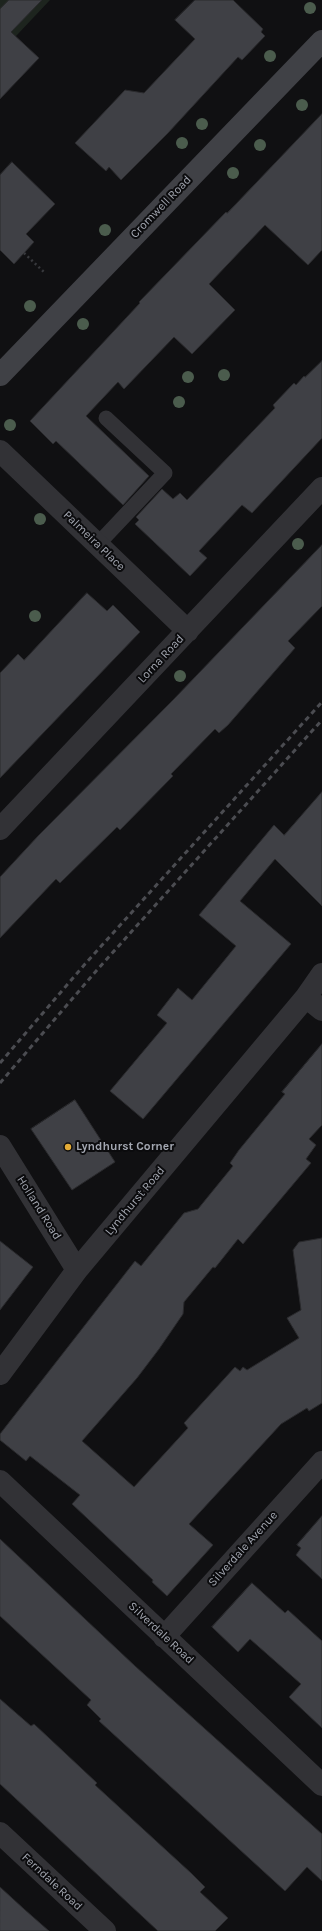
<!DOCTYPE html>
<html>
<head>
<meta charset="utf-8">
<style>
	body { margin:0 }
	canvas { display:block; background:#101012 }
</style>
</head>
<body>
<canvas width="322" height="1931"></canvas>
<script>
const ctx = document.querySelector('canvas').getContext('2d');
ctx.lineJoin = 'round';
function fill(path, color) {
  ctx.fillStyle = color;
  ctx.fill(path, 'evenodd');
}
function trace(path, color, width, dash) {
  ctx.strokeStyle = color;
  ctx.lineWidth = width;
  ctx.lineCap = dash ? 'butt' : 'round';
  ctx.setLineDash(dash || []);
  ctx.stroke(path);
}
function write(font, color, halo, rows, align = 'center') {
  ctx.font = font + ' Karla,sans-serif';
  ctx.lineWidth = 4;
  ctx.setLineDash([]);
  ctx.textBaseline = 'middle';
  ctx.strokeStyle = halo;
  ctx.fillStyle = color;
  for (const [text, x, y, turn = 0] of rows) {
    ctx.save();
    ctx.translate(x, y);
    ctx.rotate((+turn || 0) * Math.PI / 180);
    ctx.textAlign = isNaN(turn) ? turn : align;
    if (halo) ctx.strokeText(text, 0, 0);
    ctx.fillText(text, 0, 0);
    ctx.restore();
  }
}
fill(new Path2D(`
	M 0,0 L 50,0 L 0,53 Z`), '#1d241e');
const building = new Path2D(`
	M 9,0 L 42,0 L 11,32 L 39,58 L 0,99 L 0,9 Z
	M 195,0 L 233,0 L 263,29 L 261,32 L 265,36 L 242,60 L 238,57 L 168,133 L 121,180 L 109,167 L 106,171 L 75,143 L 125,90 L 144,93 L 195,39 L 175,20 Z
	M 322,114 L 322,250 L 308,265 L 265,225 L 209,284 L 235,310 L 192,354 L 174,337 L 124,389 L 118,382 L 86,416 L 149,476 L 123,505 L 56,441 L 53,444 L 30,421 L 140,303 L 139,302 L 226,212 L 227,213 Z
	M 12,162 L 55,204 L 26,234 L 34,242 L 14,264 L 0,250 L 0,175 Z
	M 322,361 L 322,438 L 252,513 L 242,505 L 199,551 L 207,558 L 190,576 L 135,524 L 139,520 L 136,517 L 162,489 L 173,499 L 180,493 L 187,500 L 275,408 L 273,405 L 294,383 L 296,385 L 304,376 L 305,377 Z
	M 322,545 L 322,606 L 288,641 L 295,648 L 228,725 L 219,733 L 215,729 L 171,774 L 173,776 L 120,830 L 117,827 L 60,883 L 56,879 L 0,938 L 0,877 L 38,836 L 173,700 Z
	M 87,593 L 107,611 L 113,605 L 140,632 L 0,778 L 0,673 L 18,654 L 24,660 Z
	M 322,792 L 322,906 L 275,859 L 240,901 L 291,944 L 143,1119 L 110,1091 L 167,1023 L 157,1015 L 178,988 L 192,1000 L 236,946 L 199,915 L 274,825 L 284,835 Z
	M 322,1044 L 322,1125 L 309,1139 L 316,1145 L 306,1159 L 311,1163 L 243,1244 L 238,1239 L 215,1268 L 213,1267 L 184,1302 L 183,1314 L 159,1349 L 137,1378 L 82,1441 L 134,1487 L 188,1428 L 184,1423 L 235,1367 L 240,1371 L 243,1367 L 247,1370 L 299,1338 L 287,1318 L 301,1310 L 293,1250 L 299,1242 L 322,1238 L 322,1403 L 309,1411 L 307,1408 L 281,1424 L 189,1524 L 213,1545 L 167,1596 L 152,1582 L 153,1580 L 72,1504 L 80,1495 L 30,1456 L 26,1461 L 0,1440 L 0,1434 L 135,1261 L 141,1266 L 184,1213 L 198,1209 L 233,1166 L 230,1163 L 239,1150 L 285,1094 L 282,1092 Z
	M 75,1100 L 115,1162 L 72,1190 L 31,1129 Z
	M 0,1241 L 33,1267 L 0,1310 Z
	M 322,1516 L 322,1579 L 296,1555 L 301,1548 L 297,1545 Z
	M 0,1539 L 135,1666 L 322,1834 L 322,1881 L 307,1867 L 285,1891 L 99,1721 L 101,1719 L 87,1705 L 91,1700 L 0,1616 Z
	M 252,1583 L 285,1613 L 288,1610 L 322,1641 L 322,1728 L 289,1697 L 301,1684 L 250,1639 L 238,1652 L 212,1627 Z
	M 0,1699 L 31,1726 L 34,1724 L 49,1738 L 97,1783 L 95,1785 L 191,1873 L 205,1887 L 200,1892 L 228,1918 L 215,1931 L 158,1931 L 0,1784 Z
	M 0,1887 L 24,1909 L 49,1931 L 0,1931 Z`);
fill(building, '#3f4045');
trace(building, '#2a2a2d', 1);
trace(new Path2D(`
	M 24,253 L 45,273`), '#38393d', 2.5, [2, 3]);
trace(new Path2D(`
	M 98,544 L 165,473 L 106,418`), '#323236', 15);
trace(new Path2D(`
	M 0,451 L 188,631
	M 0,829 L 322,488
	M 306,997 L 322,1010
	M 0,1146 L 77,1270
	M 0,1374 L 77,1270 L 306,997 L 322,974
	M 0,1481 L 322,1785
	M 164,1637 L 322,1462
	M 0,1833 L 105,1931`), '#323236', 22);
trace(new Path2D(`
	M 0,375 L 322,41`), '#404146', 22);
trace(new Path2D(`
	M 0,1063 L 85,964 L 322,702
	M 0,1083 L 97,970 L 322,720`), '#4b4c51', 3, [5, 4]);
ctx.fillStyle = '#4b5c4d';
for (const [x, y] of [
	[310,8],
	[270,56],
	[302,105],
	[202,124],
	[182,143],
	[260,145],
	[233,173],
	[105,230],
	[30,306],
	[83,324],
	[224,375],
	[188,377],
	[179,402],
	[10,425],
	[40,519],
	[298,544],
	[35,616],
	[180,676]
]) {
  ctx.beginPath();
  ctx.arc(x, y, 6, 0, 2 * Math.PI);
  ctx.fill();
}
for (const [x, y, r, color] of [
	[68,1147,4,"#e3ab37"]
]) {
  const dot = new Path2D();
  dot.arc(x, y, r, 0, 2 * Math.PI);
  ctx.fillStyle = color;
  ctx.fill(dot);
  trace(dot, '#0b0b0d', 1.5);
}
write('12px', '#a3a7b1', '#0b0b0d', [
	["Cromwell Road",161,207,-46],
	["Palmeira Place",94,541,44],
	["Lorna Road",161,659,-47],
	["Lyndhurst Road",135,1201,-50],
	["Holland Road",39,1208,58],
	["Silverdale Avenue",243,1549,-48],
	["Silverdale Road",161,1633,43],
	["Ferndale Road",52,1882,43]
]);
write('bold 12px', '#a3a7b1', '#0b0b0d', [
	["Lyndhurst Corner",76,1147]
], 'left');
</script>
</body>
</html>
